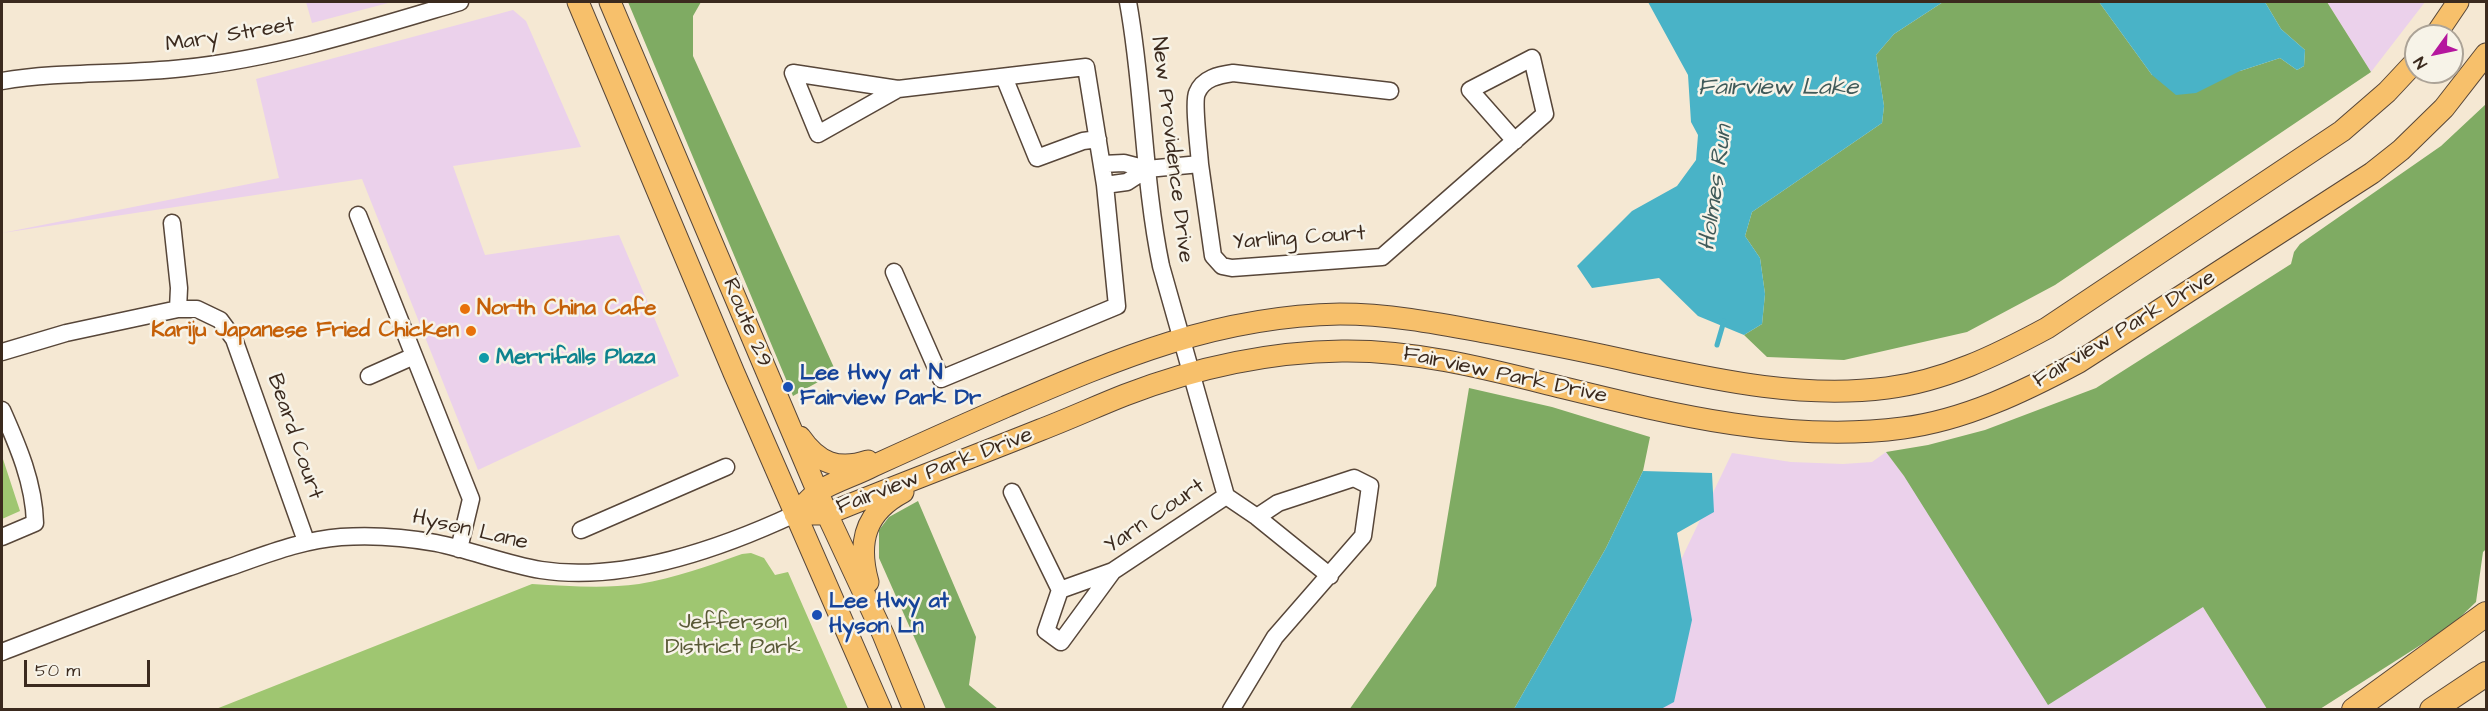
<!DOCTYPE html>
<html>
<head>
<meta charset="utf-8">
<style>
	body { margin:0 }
	#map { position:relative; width:2488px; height:711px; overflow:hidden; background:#f5e8d3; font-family:"Architects Daughter",sans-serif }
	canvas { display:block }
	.frame { position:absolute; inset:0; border:3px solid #3b2a1e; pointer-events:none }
	.north { position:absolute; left:2404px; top:24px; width:60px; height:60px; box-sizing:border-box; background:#f7f3e8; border:2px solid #aca397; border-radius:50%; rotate:237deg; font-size:16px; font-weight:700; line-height:24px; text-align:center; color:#3b2a1e }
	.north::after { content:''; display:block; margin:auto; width:21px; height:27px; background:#b5179e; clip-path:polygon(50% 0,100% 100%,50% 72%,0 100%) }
	.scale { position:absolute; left:24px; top:660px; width:126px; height:27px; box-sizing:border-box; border:3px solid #3b2a1e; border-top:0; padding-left:8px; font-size:18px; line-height:21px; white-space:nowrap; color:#3b2a1e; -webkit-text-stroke:4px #f7f3e8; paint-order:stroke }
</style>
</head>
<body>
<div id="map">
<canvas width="2488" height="711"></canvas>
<div class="frame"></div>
<div class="north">N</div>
<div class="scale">50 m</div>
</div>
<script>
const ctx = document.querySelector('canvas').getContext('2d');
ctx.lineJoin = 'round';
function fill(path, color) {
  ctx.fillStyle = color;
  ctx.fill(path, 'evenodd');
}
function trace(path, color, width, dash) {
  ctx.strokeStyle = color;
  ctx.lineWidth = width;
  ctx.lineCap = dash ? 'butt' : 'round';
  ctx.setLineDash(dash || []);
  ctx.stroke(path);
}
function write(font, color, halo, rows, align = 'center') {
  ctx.font = font + ' "Architects Daughter",sans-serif';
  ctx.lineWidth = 5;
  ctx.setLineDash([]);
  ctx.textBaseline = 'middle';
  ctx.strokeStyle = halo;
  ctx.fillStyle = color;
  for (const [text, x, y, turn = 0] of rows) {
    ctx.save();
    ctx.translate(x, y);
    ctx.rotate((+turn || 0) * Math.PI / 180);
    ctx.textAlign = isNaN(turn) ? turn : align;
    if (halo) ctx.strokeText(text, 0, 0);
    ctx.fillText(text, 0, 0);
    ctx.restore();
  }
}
fill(new Path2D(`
	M 306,2 L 392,2 L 312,23 Z
	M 2327,2 L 2425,2 L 2371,72 Z
	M 513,10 L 526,21 L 581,147 L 453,166 L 485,255 L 619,235 L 679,376 L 478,470 L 362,179 L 2,233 L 279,178 L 256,79 Z
	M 1886,452 L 1904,476 L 2203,607 L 2267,709 L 1624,710 L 1613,702 L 1732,453 L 1791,462 L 1843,464 L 1872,462 Z`), '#ebd1eb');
fill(new Path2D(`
	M 2,456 L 20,511 L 2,519 Z
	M 751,553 L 764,558 L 775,575 L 788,572 L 848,709 L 216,709 L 532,584 C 568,586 604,589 639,584 C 675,578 708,566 742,554 Z`), '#9fc671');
fill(new Path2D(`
	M 628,2 L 701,2 L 693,16 L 693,56 L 836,372 L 793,396 Z
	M 1943,2 L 2099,2 L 2152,75 L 2240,71 L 2280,58 L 2297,70 L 2304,66 L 2305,50 L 2281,29 L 2265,2 L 2327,2 L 2371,72 L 2055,285 L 1967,332 L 1844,360 L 1767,357 L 1744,335 L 1762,324 L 1765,294 L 1760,258 L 1745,236 L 1752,212 L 1882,123 L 1884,106 L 1876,55 L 1894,34 Z
	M 2486,104 L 2486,549 L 2483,552 L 2476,602 L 2452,625 L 2320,709 L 2267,709 L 2203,607 L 2048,705 L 1904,476 L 1886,452 L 1928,445 L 1985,430 L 2096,388 L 2291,264 L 2294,252 L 2300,244 L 2441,146 Z
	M 1469,388 L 1552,407 L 1650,437 L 1643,471 L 1606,548 L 1514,709 L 1349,710 L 1436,586 Z
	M 918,501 L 976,637 L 969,685 L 998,709 L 946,709 L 879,558 L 879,530 L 889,517 Z`), '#7fab63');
fill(new Path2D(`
	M 1648,2 L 1943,2 L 1894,34 L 1876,55 L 1884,106 L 1882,123 L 1752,212 L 1745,236 L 1760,258 L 1765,294 L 1762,324 L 1744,335 L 1698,316 L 1659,278 L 1592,288 L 1577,266 L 1632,211 L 1677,186 L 1696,160 L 1698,135 L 1691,122 L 1688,75 Z
	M 2099,2 L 2265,2 L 2281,29 L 2305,50 L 2304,66 L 2297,70 L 2280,58 L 2240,71 L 2196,93 L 2176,95 L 2152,75 Z
	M 1643,471 L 1712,473 L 1714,512 L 1677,533 L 1692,620 L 1674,702 L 1661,709 L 1514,709 L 1606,548 Z`), '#49b3c7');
trace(new Path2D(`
	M 1717,345 L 1724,321`), '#49b3c7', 5);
const minor = new Path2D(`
	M 1128,2 C 1144,89 1143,179 1161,266 L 1226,496 L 1257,517 L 1330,576
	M 1004,77 L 1037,158 L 1083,141 L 1098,139
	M 2,81 C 62,71 124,75 184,68 C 279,58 369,29 460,2
	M 1102,164 L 1124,163 L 1147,169 L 1127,182 L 1105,185
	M 1200,164 L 1213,256 L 1222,266 L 1232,268 L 1382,257 L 1545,114 L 1532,58 L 1470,90 L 1515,141
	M 1147,169 L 1200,164 C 1199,150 1193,102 1197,93 C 1203,78 1219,75 1233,73 L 1390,91
	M 358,215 L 471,499 L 459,549
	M 172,223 L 179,288 L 178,309
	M 894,272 L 941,379 L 1117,306 L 1105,185 L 1086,67 L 898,89 L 793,73 L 818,134 L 898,89
	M 2,352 L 66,333 L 178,309 L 197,309 L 220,320 L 234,339 L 306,541
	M 369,376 L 414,356
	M 2,410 C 18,446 34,483 35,523 L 2,537
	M 1012,492 L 1060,590
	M 581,530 L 726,467
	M 1060,590 L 1046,631 L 1061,642 L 1113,571 L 1226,496
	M 1060,590 L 1113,571
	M 2,652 C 77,623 151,594 227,568 C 265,555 301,540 341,537 C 372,535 404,537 436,543 C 471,550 505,564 541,570 C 623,583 722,548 795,514
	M 1231,710 L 1275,637 L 1363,536 L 1370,486 L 1354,478 L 1278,503 L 1257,517`);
const major = new Path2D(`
	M 578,2 L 734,373 L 881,710
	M 610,2 L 827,514 L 883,634 L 914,710
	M 2435,36 L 2458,2
	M 800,437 C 818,463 838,471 868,461
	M 795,514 L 827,514 C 898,485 970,458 1040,430 C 1069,419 1097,406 1125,395 C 1195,368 1267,352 1342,351 C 1412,350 1480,367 1548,384 C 1663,412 1784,444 1903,428 C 1965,420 2025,391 2079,362 L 2372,173 L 2401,150 L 2444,108 L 2486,54
	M 795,514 C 803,507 810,497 819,491 C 835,481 856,475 873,466 C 917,446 961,426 1005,407 C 1117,359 1216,316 1340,314 C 1391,314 1441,324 1490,333 C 1538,342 1585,351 1633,362 C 1717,380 1801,399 1887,388 C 1944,381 1997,355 2047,328 L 2342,131 L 2387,92 L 2416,61
	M 868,582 C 857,542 865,512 903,492`);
const highway = new Path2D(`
	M 2354,710 L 2486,614
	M 2432,710 L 2486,674`);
trace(minor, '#574639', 19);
trace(major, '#574639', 23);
trace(highway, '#574639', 26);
trace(minor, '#fff', 16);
trace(major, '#f7c06b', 21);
trace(highway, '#f7c06b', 24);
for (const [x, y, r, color] of [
	[465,309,6,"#e8710a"],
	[471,331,6,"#e8710a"],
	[484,358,6,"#0f9aa8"],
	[788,387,6,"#1a4fb4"],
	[817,615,6,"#1a4fb4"]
]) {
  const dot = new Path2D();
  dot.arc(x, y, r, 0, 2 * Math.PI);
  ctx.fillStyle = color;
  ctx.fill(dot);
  trace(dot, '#f7f3e8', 2);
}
write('22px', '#3b2a1e', '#f7f3e8', [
	["Mary Street",230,36,-9],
	["New Providence Drive",1171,150,83],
	["Yarling Court",1299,239,-4],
	["Route 29",746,323,67],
	["Fairview Park Drive",2125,330,-31],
	["Fairview Park Drive",1505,376,12],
	["Beard Court",294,437,71],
	["Fairview Park Drive",935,472,-21],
	["Yarn Court",1155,517,-34],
	["Hyson Lane",470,531,13]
]);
write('bold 22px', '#c56008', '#f7f3e8', [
	["North China Cafe",477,309],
	["Kariju Japanese Fried Chicken",459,331,"right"]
], 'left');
write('bold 22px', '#0d838f', '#f7f3e8', [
	["Merrifalls Plaza",496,358]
], 'left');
write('bold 22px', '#164399', '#f7f3e8', [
	["Lee Hwy at N",800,374],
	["Fairview Park Dr",800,399],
	["Lee Hwy at",829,602],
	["Hyson Ln",829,627]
], 'left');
write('22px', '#595937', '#f7f3e8', [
	["Jefferson",733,623],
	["District Park",733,648]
]);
write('italic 24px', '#405a59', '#f7f3e8', [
	["Fairview Lake",1778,89],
	["Holmes Run",1717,188,-82]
]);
</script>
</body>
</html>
